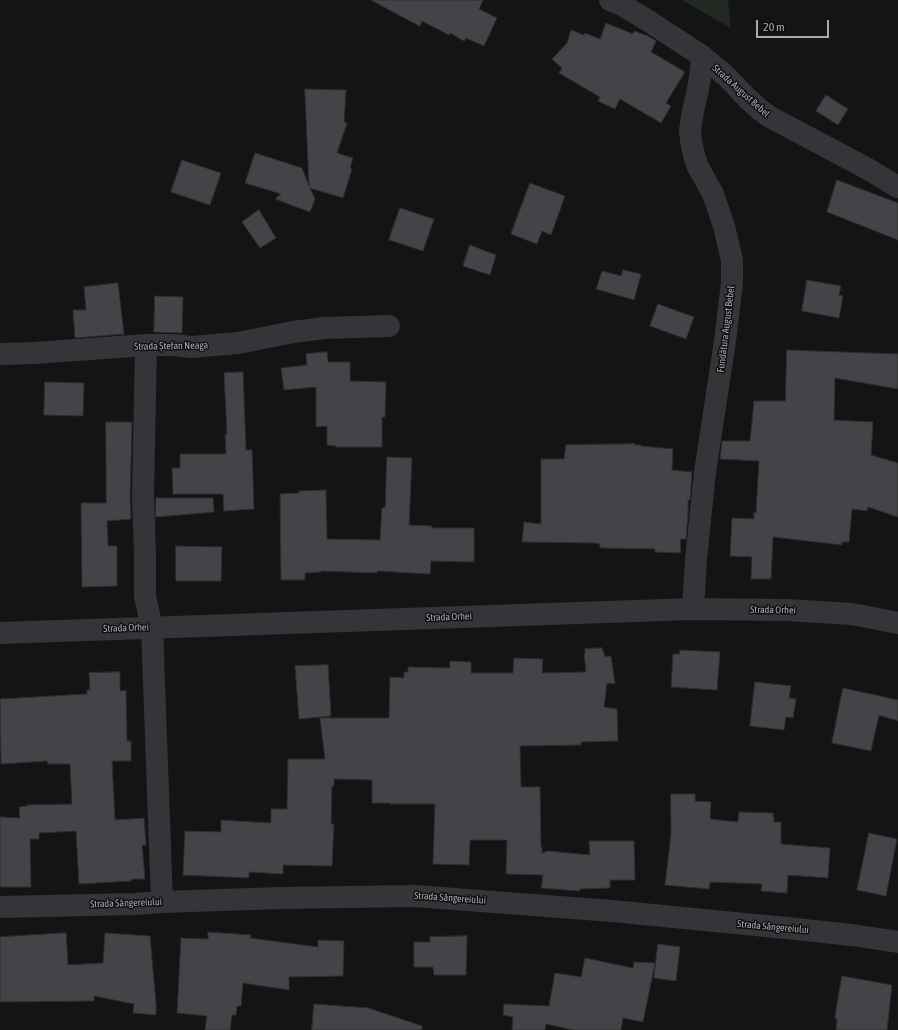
<!DOCTYPE html>
<html>
<head>
<meta charset="utf-8">
<style>
	body { margin:0 }
	#map { position:relative; width:898px; height:1030px; overflow:hidden; background:#141415; font-family:"Asap Condensed",sans-serif }
	canvas { display:block }
	.scale { position:absolute; left:756px; top:20px; width:73px; height:18px; box-sizing:border-box; border:2px solid #a7aab3; border-top:0; padding-left:5px; font-size:12px; line-height:14px; white-space:nowrap; color:#a7aab3; -webkit-text-stroke:3px #0f0f10; paint-order:stroke }
</style>
</head>
<body>
<div id="map">
<canvas width="898" height="1030"></canvas>
<div class="scale">20 m</div>
</div>
<script>
const ctx = document.querySelector('canvas').getContext('2d');
ctx.lineJoin = 'round';
function fill(path, color) {
  ctx.fillStyle = color;
  ctx.fill(path, 'evenodd');
}
function trace(path, color, width, dash) {
  ctx.strokeStyle = color;
  ctx.lineWidth = width;
  ctx.lineCap = dash ? 'butt' : 'round';
  ctx.setLineDash(dash || []);
  ctx.stroke(path);
}
function write(font, color, halo, rows, align = 'center') {
  ctx.font = font + ' "Asap Condensed",sans-serif';
  ctx.lineWidth = 3;
  ctx.setLineDash([]);
  ctx.textBaseline = 'middle';
  ctx.strokeStyle = halo;
  ctx.fillStyle = color;
  for (const [text, x, y, turn = 0] of rows) {
    ctx.save();
    ctx.translate(x, y);
    ctx.rotate((+turn || 0) * Math.PI / 180);
    ctx.textAlign = isNaN(turn) ? turn : align;
    if (halo) ctx.strokeText(text, 0, 0);
    ctx.fillText(text, 0, 0);
    ctx.restore();
  }
}
fill(new Path2D(`
	M 682,0 L 728,0 L 731,28 Z`), '#222923');
const building = new Path2D(`
	M 371,0 L 483,0 L 479,9 L 497,18 L 484,46 L 466,38 L 464,41 L 450,33 L 449,35 L 422,21 L 420,26 Z
	M 606,23 L 633,34 L 634,31 L 648,36 L 656,41 L 651,52 L 685,72 L 666,103 L 671,106 L 661,123 L 620,99 L 615,109 L 598,101 L 600,97 L 559,73 L 562,68 L 552,59 L 567,43 L 571,30 L 584,35 L 585,33 L 600,39 Z
	M 305,89 L 346,90 L 344,122 L 347,123 L 337,153 L 353,158 L 350,168 L 352,169 L 343,198 L 310,188 L 315,199 L 310,212 L 275,199 L 281,194 L 245,183 L 255,153 L 302,168 L 309,186 Z
	M 826,95 L 848,109 L 838,125 L 816,111 Z
	M 182,160 L 221,173 L 210,205 L 171,192 Z
	M 837,180 L 898,203 L 898,240 L 827,212 Z
	M 530,183 L 565,196 L 551,235 L 542,231 L 537,244 L 511,234 Z
	M 400,208 L 434,219 L 423,251 L 389,240 Z
	M 259,210 L 276,238 L 260,248 L 242,222 Z
	M 470,245 L 496,255 L 490,275 L 463,266 Z
	M 623,270 L 641,274 L 634,300 L 596,289 L 602,271 L 621,276 Z
	M 807,280 L 841,286 L 839,295 L 843,296 L 839,318 L 802,311 Z
	M 118,283 L 124,334 L 75,338 L 73,310 L 86,310 L 84,287 Z
	M 155,296 L 183,297 L 182,333 L 154,332 Z
	M 658,304 L 694,317 L 686,339 L 650,326 Z
	M 787,350 L 898,354 L 898,389 L 835,378 L 834,420 L 873,422 L 871,455 L 898,463 L 898,517 L 868,507 L 867,511 L 852,509 L 849,542 L 842,542 L 842,545 L 773,537 L 771,579 L 751,579 L 752,557 L 730,556 L 732,518 L 754,519 L 754,512 L 756,513 L 759,461 L 720,459 L 722,441 L 750,441 L 754,401 L 785,401 Z
	M 327,352 L 328,362 L 350,362 L 350,381 L 386,382 L 385,417 L 382,417 L 382,447 L 336,447 L 336,446 L 327,445 L 327,426 L 316,427 L 316,387 L 284,390 L 281,368 L 307,365 L 306,354 Z
	M 243,372 L 246,450 L 252,450 L 254,509 L 224,511 L 223,494 L 173,494 L 172,468 L 180,468 L 180,454 L 226,454 L 225,434 L 227,434 L 224,373 Z
	M 45,382 L 84,383 L 83,416 L 44,415 Z
	M 106,422 L 132,422 L 130,497 L 131,519 L 107,521 L 108,546 L 117,546 L 117,586 L 82,587 L 81,504 L 82,503 L 106,503 Z
	M 635,444 L 635,445 L 641,445 L 641,446 L 673,449 L 672,470 L 692,472 L 690,500 L 688,500 L 688,513 L 686,539 L 680,539 L 681,553 L 655,552 L 655,549 L 600,548 L 600,544 L 595,543 L 522,542 L 524,522 L 541,524 L 541,459 L 564,459 L 566,445 Z
	M 387,457 L 412,458 L 409,525 L 432,526 L 432,528 L 474,528 L 474,562 L 431,561 L 430,574 L 377,571 L 377,573 L 321,571 L 321,572 L 305,573 L 305,580 L 281,580 L 280,494 L 299,493 L 299,491 L 326,490 L 327,539 L 380,540 L 382,508 L 385,507 Z
	M 156,498 L 213,498 L 214,512 L 156,517 Z
	M 176,546 L 222,547 L 221,581 L 176,581 Z
	M 602,648 L 605,657 L 611,656 L 615,684 L 607,683 L 604,707 L 617,709 L 618,741 L 581,742 L 581,745 L 520,746 L 521,787 L 540,787 L 541,847 L 542,847 L 542,853 L 548,851 L 590,855 L 589,841 L 634,841 L 635,880 L 610,880 L 610,888 L 580,889 L 579,891 L 541,888 L 543,875 L 506,874 L 507,840 L 470,840 L 469,865 L 433,864 L 435,804 L 390,804 L 390,803 L 372,803 L 372,780 L 334,779 L 334,786 L 332,786 L 331,824 L 334,824 L 332,866 L 283,865 L 283,874 L 249,872 L 249,878 L 183,875 L 185,831 L 221,832 L 221,820 L 271,823 L 271,809 L 287,809 L 288,759 L 325,759 L 320,718 L 389,718 L 390,677 L 404,678 L 404,672 L 408,672 L 408,667 L 450,668 L 450,661 L 471,662 L 471,673 L 513,673 L 514,658 L 543,659 L 542,673 L 586,672 L 584,654 L 585,654 L 585,649 Z
	M 680,650 L 720,652 L 717,690 L 671,687 L 673,654 L 679,654 Z
	M 328,665 L 331,716 L 299,719 L 295,666 Z
	M 120,672 L 120,691 L 126,690 L 127,741 L 131,741 L 131,761 L 112,761 L 115,820 L 144,818 L 146,845 L 142,845 L 145,879 L 132,879 L 131,881 L 79,884 L 76,831 L 39,833 L 39,839 L 30,839 L 31,887 L 0,887 L 0,817 L 20,818 L 19,807 L 27,806 L 27,805 L 72,804 L 70,764 L 48,764 L 47,761 L 1,764 L 0,699 L 87,694 L 87,690 L 90,690 L 89,673 Z
	M 755,682 L 791,686 L 789,698 L 796,699 L 793,718 L 786,717 L 784,730 L 750,726 Z
	M 843,688 L 898,700 L 898,721 L 879,715 L 871,751 L 832,743 Z
	M 671,794 L 695,794 L 695,801 L 711,802 L 710,819 L 738,822 L 739,812 L 773,813 L 773,817 L 774,817 L 774,822 L 781,822 L 781,844 L 830,848 L 828,878 L 788,875 L 787,893 L 761,891 L 762,884 L 710,882 L 709,889 L 665,885 L 671,834 Z
	M 869,833 L 897,839 L 886,896 L 857,890 Z
	M 208,932 L 251,935 L 250,938 L 318,947 L 318,940 L 344,941 L 343,976 L 289,977 L 289,990 L 243,983 L 241,1006 L 237,1006 L 236,1015 L 232,1015 L 230,1030 L 205,1030 L 207,1016 L 177,1013 L 181,938 L 208,939 Z
	M 66,933 L 68,965 L 103,963 L 105,933 L 150,936 L 156,1004 L 156,1015 L 133,1013 L 134,1004 L 94,996 L 94,1001 L 0,1002 L 0,937 Z
	M 467,936 L 466,975 L 434,975 L 433,967 L 414,967 L 414,942 L 430,942 L 430,937 Z
	M 658,944 L 680,947 L 676,981 L 654,978 Z
	M 585,958 L 633,968 L 634,962 L 655,963 L 643,1022 L 623,1018 L 621,1030 L 573,1030 L 546,1024 L 545,1030 L 512,1030 L 513,1017 L 503,1015 L 504,1004 L 549,1006 L 555,973 L 581,977 Z
	M 842,976 L 892,985 L 887,1030 L 836,1030 L 837,1019 L 835,1018 Z
	M 314,1004 L 368,1008 L 422,1026 L 422,1030 L 312,1030 Z`);
fill(building, '#434447');
trace(building, '#2e2e31', 1);
trace(new Path2D(`
	M 610,0 L 622,5 L 647,20 L 702,56 L 726,76 L 748,99 L 759,109 L 770,117 L 868,169 L 898,187
	M 146,345 L 143,497 L 145,553 L 145,596 L 152,628 L 162,902
	M 0,354 L 35,353 L 146,345 L 172,345 L 192,347 L 238,343 L 293,332 L 325,328 L 389,326
	M 693,609 L 696,560 L 705,472 L 725,341 L 732,283 L 732,260 L 724,226 L 713,194 L 697,165 L 694,155 L 691,141 L 690,130 L 693,111 L 697,94 L 700,77 L 702,56
	M 0,633 L 693,609 L 787,610 L 852,614 L 898,623
	M 0,907 L 134,904 L 162,902 L 281,898 L 415,896 L 612,911 L 786,928 L 852,935 L 898,942`), '#353539', 22);
write('10px', '#a7aab3', '#0f0f10', [
	["Strada August Bebel",741,91,42],
	["Fundătura August Bebel",726,329,-83],
	["Strada Ștefan Neaga",171,346,-1],
	["Strada Orhei",773,610,1],
	["Strada Orhei",449,617,-2],
	["Strada Orhei",126,628,-2],
	["Strada Sângereiului",450,898,4],
	["Strada Sângereiului",126,903,-2],
	["Strada Sângereiului",773,927,5]
]);
</script>
</body>
</html>
